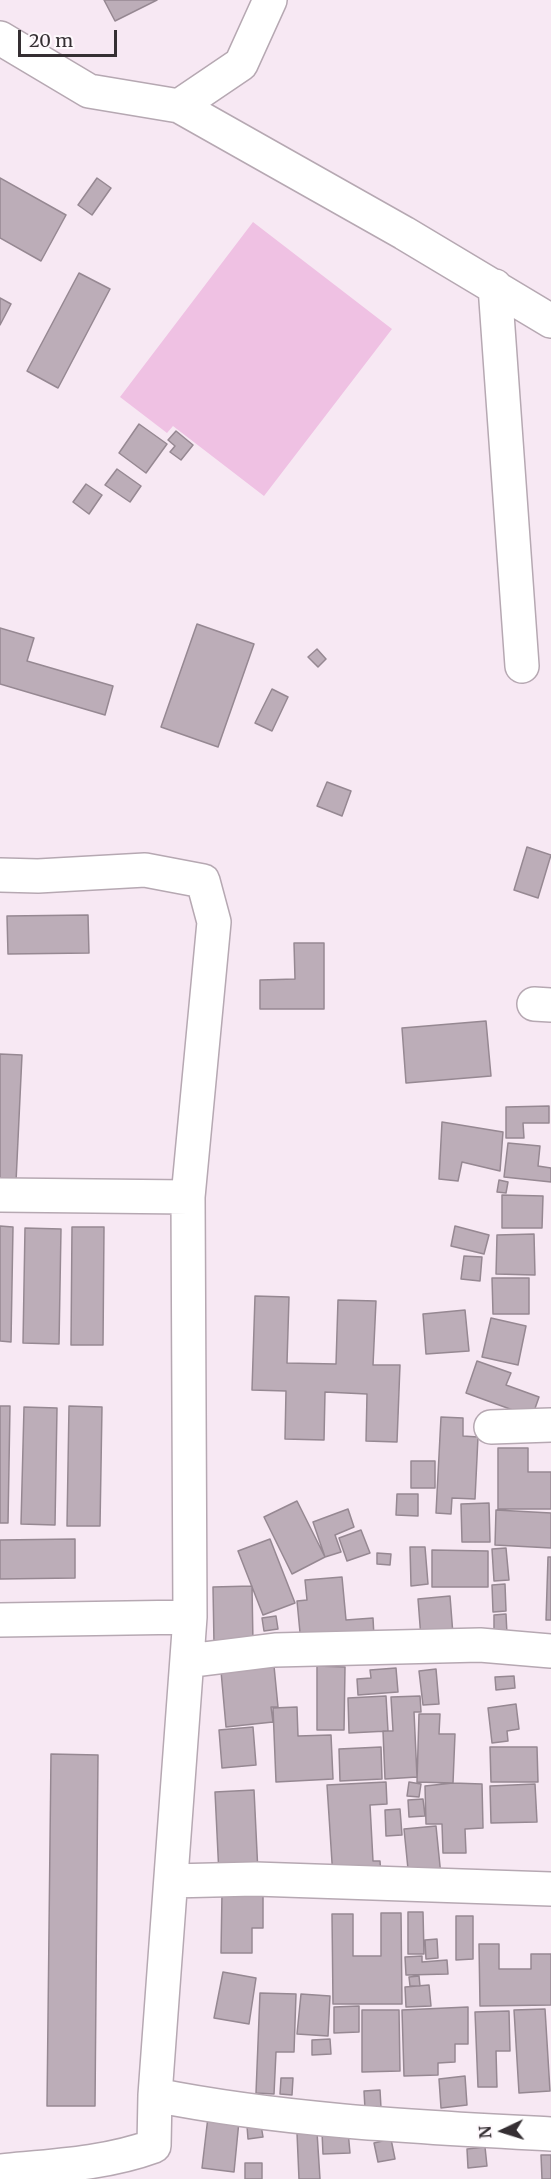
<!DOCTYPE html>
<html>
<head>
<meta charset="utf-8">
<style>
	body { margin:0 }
	#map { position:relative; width:551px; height:2179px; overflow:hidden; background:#f7e8f3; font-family:Merriweather,serif }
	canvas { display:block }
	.north { position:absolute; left:473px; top:2101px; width:60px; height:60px; -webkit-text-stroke:4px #fef8fc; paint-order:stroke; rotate:266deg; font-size:16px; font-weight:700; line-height:24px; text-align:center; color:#352f33 }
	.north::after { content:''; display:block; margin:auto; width:21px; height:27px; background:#352f33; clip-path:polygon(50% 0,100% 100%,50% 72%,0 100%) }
	.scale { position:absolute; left:18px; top:30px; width:99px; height:27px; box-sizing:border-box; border:3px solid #352f33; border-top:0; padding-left:8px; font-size:18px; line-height:21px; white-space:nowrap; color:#352f33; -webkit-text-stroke:4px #fef8fc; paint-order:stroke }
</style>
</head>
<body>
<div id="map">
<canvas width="551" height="2179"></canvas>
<div class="north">N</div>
<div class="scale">20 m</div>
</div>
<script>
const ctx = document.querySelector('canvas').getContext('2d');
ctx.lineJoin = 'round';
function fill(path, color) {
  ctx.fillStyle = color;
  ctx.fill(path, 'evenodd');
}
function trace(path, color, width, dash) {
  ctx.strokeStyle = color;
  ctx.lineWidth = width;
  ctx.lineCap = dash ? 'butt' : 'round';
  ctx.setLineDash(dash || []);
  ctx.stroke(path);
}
fill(new Path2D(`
	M 253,222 L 392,329 L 264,496 L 173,426 L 167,433 L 120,397 Z`), '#efc1e3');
const building = new Path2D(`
	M 104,0 L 157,0 L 115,21 Z
	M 0,178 L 66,215 L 41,261 L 0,238 Z
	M 97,178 L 111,188 L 92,215 L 78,205 Z
	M 79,273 L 110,289 L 58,388 L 27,371 Z
	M 0,298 L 11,304 L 0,325 Z
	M 139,424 L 167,444 L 146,473 L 119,453 Z
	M 176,431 L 193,445 L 181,460 L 170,452 L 175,446 L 168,440 Z
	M 117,469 L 141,486 L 130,502 L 105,485 Z
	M 86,484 L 102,495 L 89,514 L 73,502 Z
	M 197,624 L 254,644 L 218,747 L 161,727 Z
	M 0,628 L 34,638 L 27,661 L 113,686 L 105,715 L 0,684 Z
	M 317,649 L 326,659 L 318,667 L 308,657 Z
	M 272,689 L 288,697 L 272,731 L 255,723 Z
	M 327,782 L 351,791 L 342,816 L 317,806 Z
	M 527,847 L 551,855 L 538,898 L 514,890 Z
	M 88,915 L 89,953 L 8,954 L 7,916 Z
	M 294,943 L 324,943 L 324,1009 L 260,1009 L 260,980 L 295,979 Z
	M 486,1021 L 491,1076 L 406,1083 L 402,1028 Z
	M 0,1054 L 22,1055 L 16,1182 L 0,1181 Z
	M 549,1106 L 549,1123 L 523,1123 L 524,1138 L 506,1138 L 506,1107 Z
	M 442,1122 L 503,1132 L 500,1171 L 462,1162 L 458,1181 L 439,1179 Z
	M 508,1143 L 540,1146 L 538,1166 L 551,1168 L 551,1182 L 504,1177 Z
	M 499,1180 L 508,1182 L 506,1193 L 497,1192 Z
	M 502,1195 L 543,1196 L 542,1228 L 502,1228 Z
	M 0,1226 L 13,1227 L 11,1342 L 0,1341 Z
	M 455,1226 L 489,1235 L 484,1254 L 451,1246 Z
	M 72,1227 L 104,1227 L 103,1345 L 71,1345 Z
	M 25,1228 L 61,1229 L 59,1344 L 23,1343 Z
	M 534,1234 L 535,1275 L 496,1274 L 497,1235 Z
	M 464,1256 L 482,1257 L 480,1281 L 461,1279 Z
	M 492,1278 L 529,1278 L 529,1314 L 493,1314 Z
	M 255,1296 L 289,1297 L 287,1363 L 336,1364 L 338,1300 L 376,1301 L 373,1365 L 400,1365 L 397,1442 L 366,1441 L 367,1394 L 325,1392 L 324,1440 L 285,1439 L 286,1391 L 252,1390 Z
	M 465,1310 L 469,1351 L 426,1354 L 423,1314 Z
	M 491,1318 L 526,1326 L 518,1365 L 482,1357 Z
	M 477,1361 L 511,1373 L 506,1385 L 539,1397 L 532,1417 L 466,1393 Z
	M 0,1406 L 10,1406 L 8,1523 L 0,1523 Z
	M 69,1406 L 102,1407 L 100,1526 L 67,1526 Z
	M 24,1407 L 57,1408 L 55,1525 L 21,1524 Z
	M 441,1417 L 463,1418 L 463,1436 L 478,1437 L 475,1499 L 452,1498 L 451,1514 L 436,1513 Z
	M 498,1448 L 528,1448 L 528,1472 L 551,1472 L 551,1509 L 498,1509 Z
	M 411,1461 L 435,1461 L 435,1488 L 411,1488 Z
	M 397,1494 L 418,1494 L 418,1516 L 396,1515 Z
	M 297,1501 L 325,1557 L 292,1574 L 264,1517 Z
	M 489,1503 L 490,1542 L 462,1542 L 461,1504 Z
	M 348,1509 L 354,1527 L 335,1535 L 341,1552 L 325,1557 L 313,1522 Z
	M 496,1510 L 551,1513 L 551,1548 L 495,1545 Z
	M 361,1530 L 370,1553 L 347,1561 L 339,1538 Z
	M 75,1539 L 75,1578 L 0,1579 L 0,1540 Z
	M 270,1539 L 295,1603 L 263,1615 L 238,1551 Z
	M 410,1547 L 425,1547 L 428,1584 L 411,1586 Z
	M 506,1548 L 509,1580 L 494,1581 L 492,1549 Z
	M 432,1550 L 488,1551 L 488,1587 L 432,1587 Z
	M 377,1553 L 391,1554 L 390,1565 L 377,1564 Z
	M 548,1557 L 551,1557 L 551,1620 L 546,1620 Z
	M 342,1577 L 346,1620 L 373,1618 L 374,1637 L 301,1643 L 297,1601 L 307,1600 L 305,1580 Z
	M 505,1584 L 506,1611 L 493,1612 L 492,1585 Z
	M 252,1586 L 253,1644 L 214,1644 L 213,1587 Z
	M 450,1596 L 453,1635 L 421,1638 L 418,1599 Z
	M 506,1614 L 507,1634 L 494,1635 L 494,1615 Z
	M 276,1616 L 278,1629 L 264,1631 L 262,1618 Z
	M 274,1666 L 278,1707 L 271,1707 L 273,1722 L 226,1727 L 221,1671 Z
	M 317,1666 L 345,1667 L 344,1730 L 317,1730 Z
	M 396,1668 L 398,1692 L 358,1695 L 357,1679 L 371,1678 L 370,1670 Z
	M 436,1669 L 439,1704 L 423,1705 L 419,1671 Z
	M 514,1676 L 515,1688 L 496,1690 L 495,1677 Z
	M 386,1696 L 388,1731 L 349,1733 L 348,1698 Z
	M 420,1696 L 421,1712 L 414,1712 L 417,1777 L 385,1779 L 383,1731 L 393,1731 L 391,1697 Z
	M 516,1704 L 519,1729 L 507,1731 L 508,1741 L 492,1743 L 488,1708 Z
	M 297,1707 L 298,1736 L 331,1735 L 333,1779 L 276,1782 L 273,1708 Z
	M 419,1714 L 440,1714 L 439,1734 L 455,1734 L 453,1783 L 417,1782 Z
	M 253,1727 L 256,1765 L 222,1768 L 219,1730 Z
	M 381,1747 L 382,1779 L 340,1781 L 339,1749 Z
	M 490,1747 L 537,1747 L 538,1782 L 491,1782 Z
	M 51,1754 L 98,1755 L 95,2106 L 47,2106 Z
	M 386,1782 L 387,1804 L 370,1805 L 373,1861 L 380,1861 L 381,1876 L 333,1878 L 327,1785 Z
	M 409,1782 L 421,1784 L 419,1797 L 407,1796 Z
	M 453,1783 L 482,1784 L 483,1828 L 465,1829 L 466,1853 L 443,1853 L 442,1824 L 426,1824 L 425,1786 Z
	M 535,1784 L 537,1822 L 491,1823 L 490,1786 Z
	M 254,1790 L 258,1873 L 219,1875 L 215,1792 Z
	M 423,1799 L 425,1816 L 409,1817 L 408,1800 Z
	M 400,1809 L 402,1835 L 386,1836 L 385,1810 Z
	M 436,1826 L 441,1876 L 409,1879 L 404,1829 Z
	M 222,1893 L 263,1893 L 263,1928 L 252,1928 L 252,1953 L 221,1953 Z
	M 408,1912 L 423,1912 L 424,1954 L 408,1954 Z
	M 381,1913 L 401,1913 L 402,2004 L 333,2004 L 332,1914 L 353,1914 L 353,1956 L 381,1956 Z
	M 456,1916 L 473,1916 L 473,1959 L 456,1960 Z
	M 437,1939 L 438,1958 L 426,1959 L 425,1940 Z
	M 479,1944 L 499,1944 L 499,1969 L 531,1969 L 531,1954 L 551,1954 L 551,2005 L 480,2006 Z
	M 422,1956 L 422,1962 L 447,1960 L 448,1974 L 406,1975 L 405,1957 Z
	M 223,1972 L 256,1978 L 249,2024 L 214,2018 Z
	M 419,1976 L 420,1986 L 410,1986 L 409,1977 Z
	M 429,1985 L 431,2006 L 406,2007 L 405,1987 Z
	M 260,1993 L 296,1994 L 294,2052 L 276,2052 L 274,2094 L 256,2093 Z
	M 301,1994 L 330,1996 L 328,2036 L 297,2034 Z
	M 359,2006 L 359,2032 L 334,2033 L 334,2007 Z
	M 468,2007 L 468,2044 L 455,2044 L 455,2062 L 438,2063 L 438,2075 L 404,2076 L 402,2010 Z
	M 545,2009 L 550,2091 L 519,2093 L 514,2010 Z
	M 362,2010 L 399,2010 L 400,2071 L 362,2072 Z
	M 509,2011 L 510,2051 L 496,2051 L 497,2087 L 478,2087 L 475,2012 Z
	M 330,2039 L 331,2054 L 312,2055 L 312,2040 Z
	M 465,2076 L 467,2105 L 441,2108 L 439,2079 Z
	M 281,2078 L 293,2078 L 292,2095 L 280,2094 Z
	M 380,2090 L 381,2108 L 365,2109 L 364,2091 Z
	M 208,2117 L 239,2121 L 234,2172 L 202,2168 Z
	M 261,2125 L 263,2137 L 248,2139 L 247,2126 Z
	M 348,2131 L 350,2153 L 323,2154 L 322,2132 Z
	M 317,2132 L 320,2179 L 299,2179 L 297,2133 Z
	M 391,2139 L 395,2159 L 378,2162 L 374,2143 Z
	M 485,2147 L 487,2166 L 468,2168 L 467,2149 Z
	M 541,2155 L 551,2155 L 551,2179 L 542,2179 Z
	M 245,2163 L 262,2163 L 262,2179 L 245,2179 Z`);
fill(building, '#bcadb8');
trace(building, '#968892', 1.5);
const minor = new Path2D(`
	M 0,38 L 89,91 L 179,106 L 404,233 L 551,321
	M 179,106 L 241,64 L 270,0
	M 495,286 L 522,666
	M 0,875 L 38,876 L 145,870 L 203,881 L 214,922 L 188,1197 L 190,1617 L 155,2095 L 154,2146 C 105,2164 52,2166 0,2171
	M 534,1004 L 551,1005
	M 0,1195 L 188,1197
	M 491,1427 L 551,1425
	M 0,1620 L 190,1617
	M 187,1661 L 275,1650 L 480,1645 L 551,1651
	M 171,1881 L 255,1879 L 551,1889
	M 155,2095 C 286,2121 418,2127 551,2134`);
trace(minor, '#b6a8b2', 36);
trace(minor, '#fff', 33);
</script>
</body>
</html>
